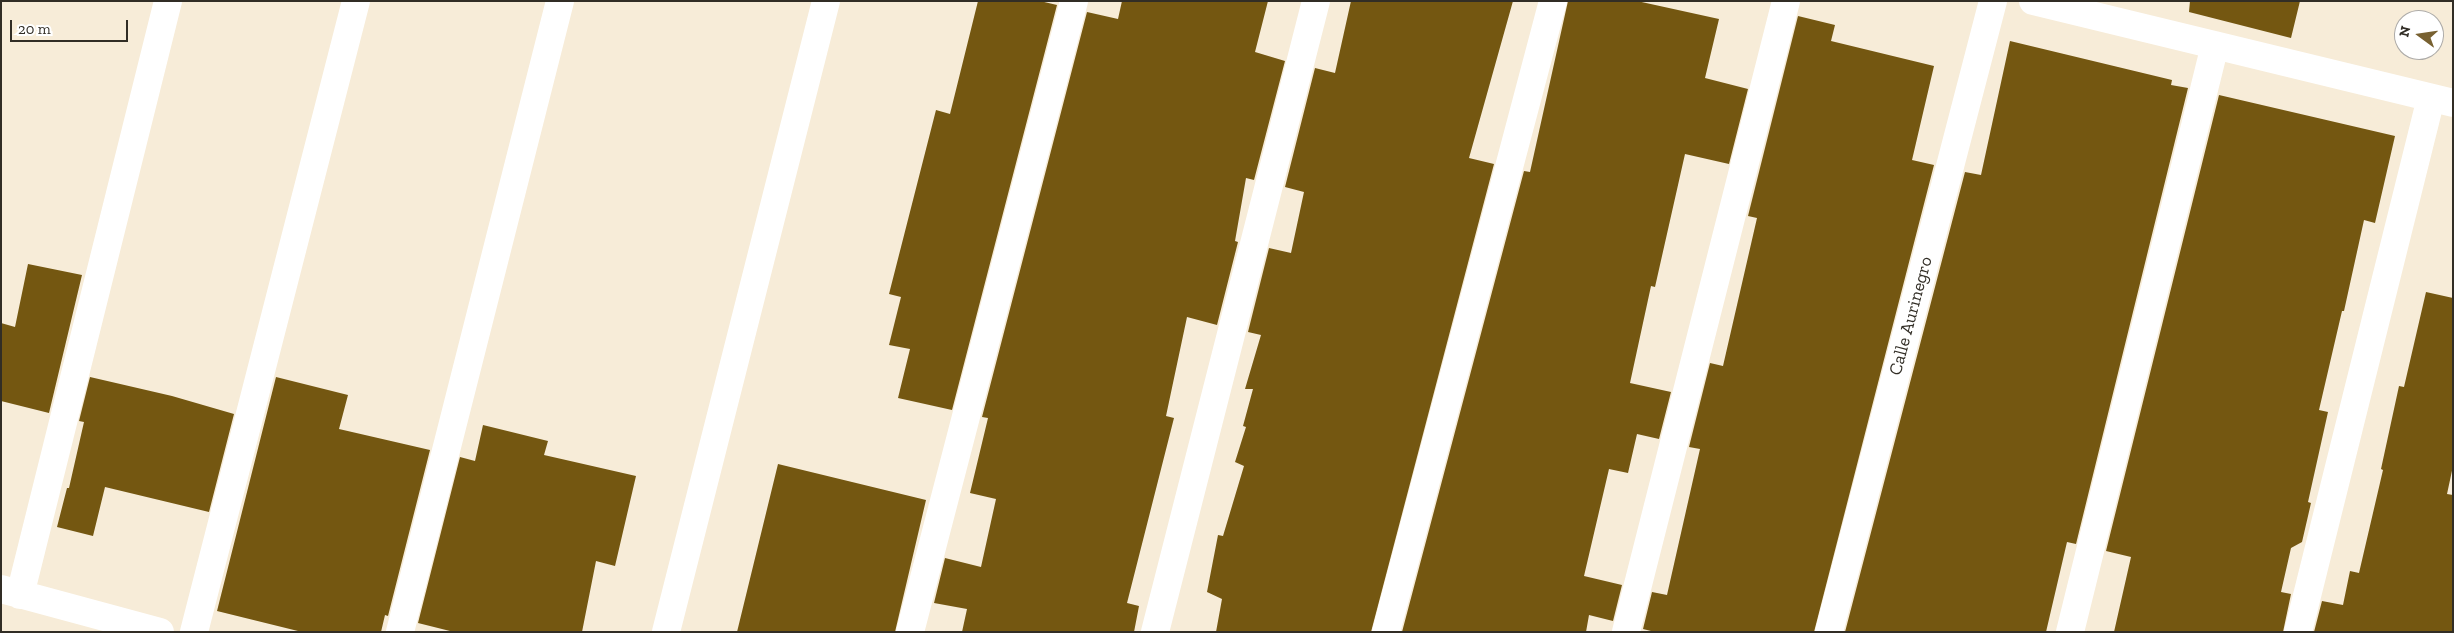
<!DOCTYPE html>
<html>
<head>
<meta charset="utf-8">
<style>
	body { margin:0 }
	#map { position:relative; width:2454px; height:633px; overflow:hidden; background:#f7ecd8; font-family:"Zilla Slab",serif }
	canvas { display:block }
	.frame { position:absolute; inset:0; border:2px solid #312d25; pointer-events:none }
	.north { position:absolute; left:2394px; top:10px; width:50px; height:50px; box-sizing:border-box; background:#fff; border:1px solid #adaba8; border-radius:50%; rotate:284deg; font-size:14px; font-weight:700; line-height:20px; text-align:center; color:#312d25 }
	.north::after { content:''; display:block; margin:auto; width:18px; height:22px; background:#786131; clip-path:polygon(50% 0,100% 100%,50% 72%,0 100%) }
	.scale { position:absolute; left:10px; top:20px; width:118px; height:22px; box-sizing:border-box; border:2px solid #312d25; border-top:0; padding-left:6px; font-size:15px; line-height:18px; white-space:nowrap; color:#312d25; -webkit-text-stroke:4px #fff; paint-order:stroke }
</style>
</head>
<body>
<div id="map">
<canvas width="2454" height="633"></canvas>
<div class="frame"></div>
<div class="north">N</div>
<div class="scale">20 m</div>
</div>
<script>
const ctx = document.querySelector('canvas').getContext('2d');
ctx.lineJoin = 'round';
function fill(path, color) {
  ctx.fillStyle = color;
  ctx.fill(path, 'evenodd');
}
function trace(path, color, width, dash) {
  ctx.strokeStyle = color;
  ctx.lineWidth = width;
  ctx.lineCap = dash ? 'butt' : 'round';
  ctx.setLineDash(dash || []);
  ctx.stroke(path);
}
function write(font, color, halo, rows, align = 'center') {
  ctx.font = font + ' "Zilla Slab",serif';
  ctx.lineWidth = 5;
  ctx.setLineDash([]);
  ctx.textBaseline = 'middle';
  ctx.strokeStyle = halo;
  ctx.fillStyle = color;
  for (const [text, x, y, turn = 0] of rows) {
    ctx.save();
    ctx.translate(x, y);
    ctx.rotate((+turn || 0) * Math.PI / 180);
    ctx.textAlign = isNaN(turn) ? turn : align;
    if (halo) ctx.strokeText(text, 0, 0);
    ctx.fillText(text, 0, 0);
    ctx.restore();
  }
}
fill(new Path2D(`
	M 978,1 L 1040,1 L 1057,5 L 952,410 L 898,398 L 910,349 L 889,345 L 901,297 L 889,294 L 936,110 L 950,114 Z
	M 1122,1 L 1268,1 L 1255,52 L 1285,61 L 1254,180 L 1246,178 L 1235,241 L 1238,242 L 1217,325 L 1187,317 L 1166,416 L 1174,418 L 1127,603 L 1139,606 L 1134,632 L 962,632 L 967,609 L 934,603 L 945,558 L 981,567 L 996,499 L 970,493 L 988,418 L 982,417 L 1087,12 L 1118,19 Z
	M 1351,1 L 1513,1 L 1469,158 L 1494,164 L 1371,632 L 1216,632 L 1222,599 L 1207,592 L 1218,535 L 1223,536 L 1244,466 L 1235,462 L 1246,427 L 1243,426 L 1253,389 L 1245,389 L 1261,335 L 1248,332 L 1269,248 L 1291,253 L 1304,192 L 1285,187 L 1315,68 L 1335,73 Z
	M 1568,1 L 1637,1 L 1719,19 L 1705,78 L 1748,89 L 1729,164 L 1685,154 L 1655,287 L 1651,286 L 1630,383 L 1671,392 L 1659,439 L 1637,434 L 1628,473 L 1609,469 L 1584,576 L 1622,585 L 1613,621 L 1589,615 L 1586,632 L 1402,632 L 1524,171 L 1530,172 Z
	M 2190,1 L 2300,1 L 2291,38 L 2189,12 Z
	M 1798,16 L 1835,25 L 1831,41 L 1934,66 L 1912,160 L 1934,165 L 1814,632 L 1655,632 L 1643,629 L 1652,592 L 1667,595 L 1700,449 L 1689,447 L 1710,363 L 1723,366 L 1757,218 L 1748,216 Z
	M 2010,41 L 2172,80 L 2171,85 L 2188,88 L 2076,544 L 2067,542 L 2046,632 L 1845,632 L 1965,172 L 1981,175 Z
	M 2219,95 L 2395,136 L 2375,223 L 2364,220 L 2344,311 L 2342,311 L 2319,410 L 2328,412 L 2308,502 L 2311,503 L 2302,542 L 2291,548 L 2281,592 L 2291,594 L 2283,632 L 2114,632 L 2131,557 L 2106,551 Z
	M 28,264 L 82,275 L 49,413 L 1,401 L 1,323 L 15,327 Z
	M 2426,292 L 2453,298 L 2453,466 L 2447,494 L 2453,495 L 2453,632 L 2314,632 L 2322,601 L 2343,605 L 2350,571 L 2359,573 L 2383,470 L 2381,469 L 2399,386 L 2404,387 Z
	M 90,377 L 172,396 L 234,414 L 209,512 L 105,487 L 93,536 L 57,527 L 67,488 L 69,488 L 84,422 L 79,421 Z
	M 276,377 L 348,395 L 339,429 L 430,450 L 388,616 L 385,615 L 381,632 L 302,632 L 217,611 Z
	M 483,425 L 548,441 L 544,455 L 636,476 L 615,566 L 596,561 L 582,632 L 454,632 L 418,623 L 460,457 L 475,461 Z
	M 778,464 L 926,500 L 895,632 L 737,632 Z`), '#745711');
trace(new Path2D(`
	M 2033,1 L 2453,103
	M 1,589 L 160,632
	M 20,595 L 168,1
	M 194,632 L 356,1
	M 400,632 L 560,1
	M 666,632 L 826,1
	M 910,632 L 1074,1
	M 1155,632 L 1316,1
	M 1386,632 L 1553,1
	M 1626,632 L 1786,1
	M 1829,632 L 1993,1
	M 2070,632 L 2215,45
	M 2298,632 L 2431,98`), '#fff', 28);
write('18px', '#312d25', '#fff', [
	["Calle Aurinegro",1911,316,-75]
]);
</script>
</body>
</html>
